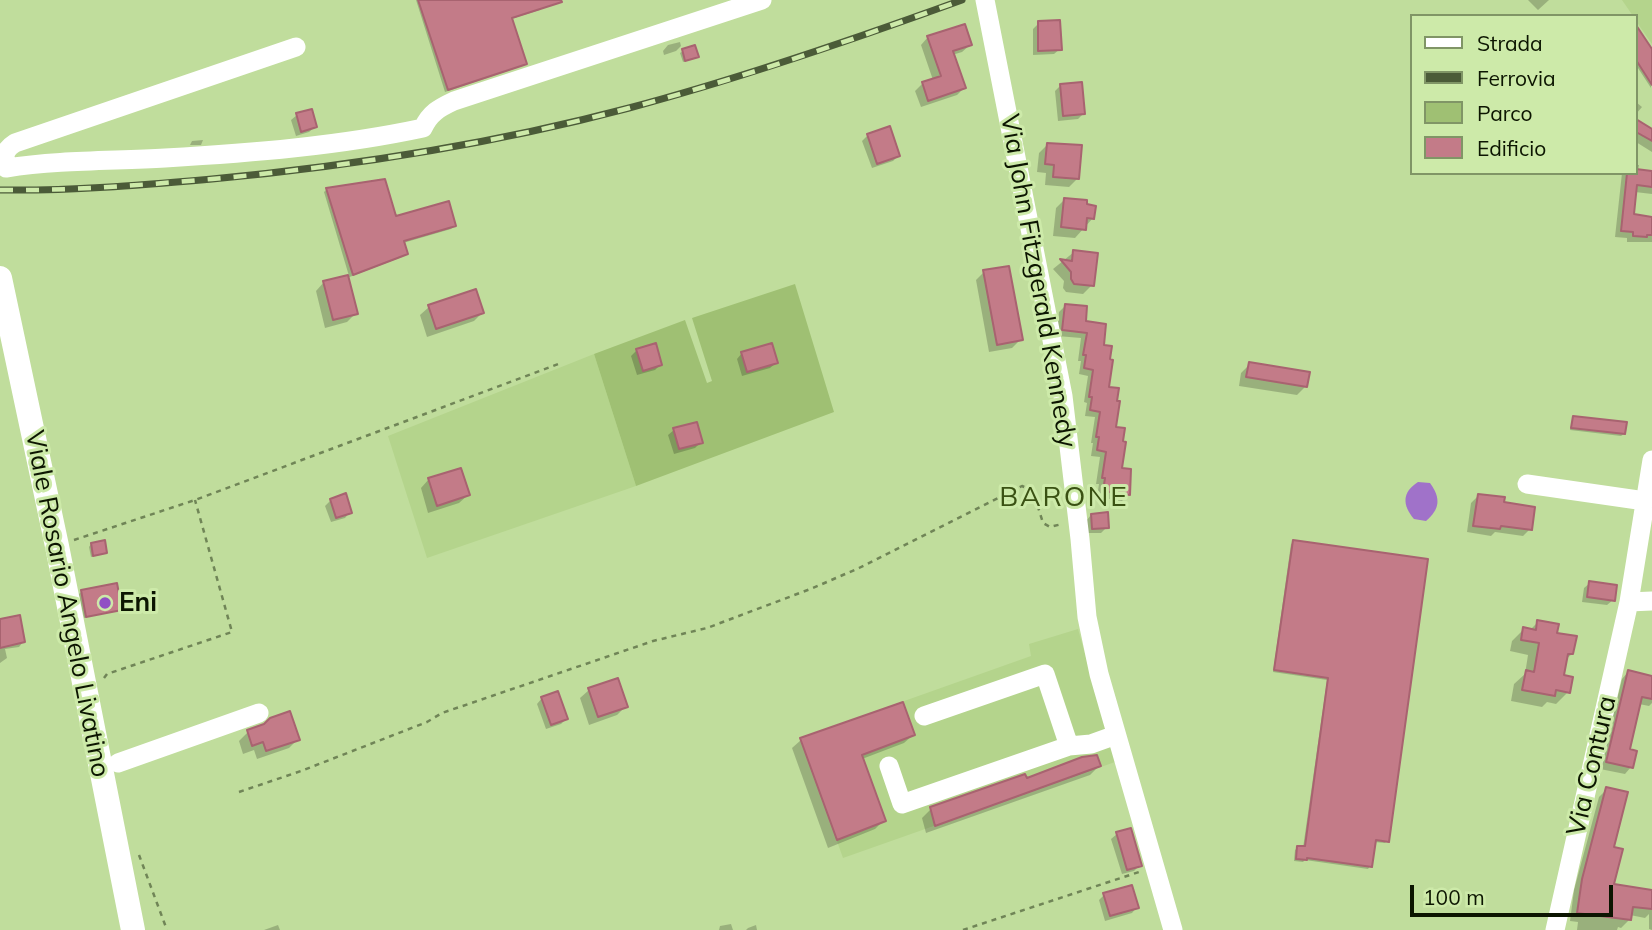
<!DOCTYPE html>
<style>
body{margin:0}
#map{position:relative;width:1652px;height:930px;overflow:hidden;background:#c0dd9c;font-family:Mulish,sans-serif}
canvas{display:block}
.legend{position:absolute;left:1410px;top:14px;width:228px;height:161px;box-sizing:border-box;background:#cdeaa9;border:2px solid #809566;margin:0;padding:9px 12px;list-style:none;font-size:21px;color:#0c1501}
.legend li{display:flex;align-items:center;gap:14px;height:35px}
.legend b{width:35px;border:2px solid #809566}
.scale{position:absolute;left:1410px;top:885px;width:203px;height:32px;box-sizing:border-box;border:4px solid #0c1501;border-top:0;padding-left:9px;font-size:21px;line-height:24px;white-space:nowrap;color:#0c1501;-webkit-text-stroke:5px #cdeaa9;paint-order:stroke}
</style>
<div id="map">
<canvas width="1652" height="930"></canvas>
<ul class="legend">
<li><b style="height:9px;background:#fff"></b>Strada</li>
<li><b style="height:9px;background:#4b5b38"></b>Ferrovia</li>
<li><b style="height:19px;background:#9fc073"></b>Parco</li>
<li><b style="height:19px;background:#c37b88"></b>Edificio</li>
</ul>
<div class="scale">100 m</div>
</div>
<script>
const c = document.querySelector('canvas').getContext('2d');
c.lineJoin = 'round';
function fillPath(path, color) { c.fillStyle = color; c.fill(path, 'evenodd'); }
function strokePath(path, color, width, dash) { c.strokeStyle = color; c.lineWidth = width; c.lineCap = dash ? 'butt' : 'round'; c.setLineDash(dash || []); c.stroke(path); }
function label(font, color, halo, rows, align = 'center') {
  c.font = font + ' Mulish,sans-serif'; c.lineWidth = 6; c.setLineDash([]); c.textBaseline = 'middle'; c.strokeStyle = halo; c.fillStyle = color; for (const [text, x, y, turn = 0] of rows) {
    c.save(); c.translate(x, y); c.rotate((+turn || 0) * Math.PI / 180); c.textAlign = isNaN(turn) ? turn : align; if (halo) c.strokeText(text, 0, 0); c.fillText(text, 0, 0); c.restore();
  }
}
const built = new Path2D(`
 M1622,0H1652V44L1636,21V16H1633Z
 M594,354L636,486L427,558L388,436Z
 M1078,629L1115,762L843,858L800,738L1031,656L1029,644Z`);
const green = new Path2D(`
 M795,284L834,412L636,486L594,354L685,320L707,383L712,381L692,318Z`);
const water = new Path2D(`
 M1418,482L1430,483C1441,498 1440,509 1426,521L1414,519C1402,505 1402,492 1418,482Z`);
const shadow = new Path2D(`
 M416,0H555L540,10L511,19L525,64L523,66L445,92Z
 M1528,0H1549L1538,10Z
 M1039,23L1060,49L1054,54L1033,55V29Z
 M1636,28L1652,53L1651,88L1636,65Z
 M928,37L970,45L962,52L952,55L964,88L957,95L921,107L915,91L922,84L933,80L921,45Z
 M680,42L681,46L676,51L664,55L663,51L668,45Z
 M683,51L697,56L683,62L680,53Z
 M1060,86L1083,114L1078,119L1058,121L1055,91Z
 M1636,102L1642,107L1636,114Z
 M297,115L315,127L309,132L296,136L291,120Z
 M1636,121L1652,131V152L1636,142Z
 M868,135L898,156L893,161L872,168L862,141Z
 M203,140L201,145H190L192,141Z
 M1048,144L1078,178L1069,187L1045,185L1046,173L1037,172L1039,153Z
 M1636,165H1639L1638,171L1652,173V194L1635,192L1632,216L1652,218V242H1627V238L1615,237L1622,173H1636Z
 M327,189L395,218L454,226L451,229L403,243L406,254L402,257L347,278L356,313L347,322L325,328L316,291L324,282L349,276L324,192Z
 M1065,199L1093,218L1075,238L1053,236L1056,208Z
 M1074,252L1092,285L1083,294L1066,292L1063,288L1064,281L1053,269Z
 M984,272L1021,339L1012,348L989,352L976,280Z
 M475,291L482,313L474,321L427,337L420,315L429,307Z
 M1065,306L1084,323L1102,347L1120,469L1128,494L1122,501L1097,497L1099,484H1096L1100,457L1091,456L1093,443H1091L1095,417L1085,416L1087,403L1084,402L1088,376L1079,374L1081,361H1078L1081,338L1057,336L1059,312Z
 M637,350L660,365L655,370L637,375L631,356Z
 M742,353L776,363L770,368L742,376L737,359Z
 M1250,364L1305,387L1297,395L1239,386L1241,373Z
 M1573,417L1624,434L1621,436L1570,430Z
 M674,430L701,442L695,448L674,454L668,435Z
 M429,479L468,495L459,503L428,513L421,488Z
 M1478,496L1502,504L1530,529L1523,536L1495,532L1491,536L1467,532L1471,503Z
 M331,500L350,512L345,518L331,522L325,506Z
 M1091,515L1107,527L1101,533H1087L1086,521Z
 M1294,542L1387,841L1385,843L1374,842L1370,866L1368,869L1305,860L1303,862L1294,861L1295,850L1298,847L1303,848L1327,680L1273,672L1291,544Z
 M91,544L105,553L91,557L89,547Z
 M1590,583L1613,600L1607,605L1582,602L1584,588Z
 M82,591L120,609L84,618L79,594Z
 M0,621L23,642L19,647L5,649L7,658L0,663Z
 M1538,622L1555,634L1572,654L1565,660L1562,677L1568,692L1556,704L1547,702L1542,707L1511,701L1514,684L1525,674L1528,655L1510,651L1512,641L1524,629L1530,630Z
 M1628,672L1652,678V703L1649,706L1639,704L1628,750L1631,767L1625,774L1600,769L1622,679Z
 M589,690L626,706L617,715L589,725L580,698Z
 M542,698L566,719L561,724L546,729L537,704Z
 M248,732L298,739L289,748L257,759L254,750L243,754L239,741Z
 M913,735L904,743L862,759L884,820L875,829L828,848L792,748L801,740Z
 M1099,766L1090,775L926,833L922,818L931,809L1026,780Z
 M1607,789L1612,886L1652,891V930L1649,929V914L1645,918L1630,915V919L1621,928L1618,927L1617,930H1577L1578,922L1570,921L1574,890L1599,797Z
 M1117,834L1140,865L1134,871L1122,874L1111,839Z
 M1104,895L1137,907L1132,913L1105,921L1099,900Z
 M731,924L733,930H719L720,926Z
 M278,925L280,930H264Z
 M756,925L757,930H746L748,928Z`);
const building = new Path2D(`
 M418,0H561L562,2L512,18L527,64L448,90Z
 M1060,20L1062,50L1038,51V21Z
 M965,24L972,45L953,51L966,88L928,101L922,82L941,76L927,36Z
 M1636,25L1652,49V85L1636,60Z
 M695,45L699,57L685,61L682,49Z
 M1082,82L1085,114L1063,116L1060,84Z
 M312,109L317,127L301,132L296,113Z
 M1636,119L1652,129V141L1636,132Z
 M890,126L900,156L877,164L867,134Z
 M1047,143L1082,145L1079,179L1053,177L1054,165L1045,164Z
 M1636,169L1652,171V187L1637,185L1634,214L1652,217V235H1647V237L1633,236V232L1621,231L1627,173H1636Z
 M385,179L396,216L449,201L456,226L404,241L408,254L353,275L326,188Z
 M1064,198L1087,200V204L1096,206L1094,219L1087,218L1086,230L1061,227Z
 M1073,250L1098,253L1094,286L1074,284L1071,279V272L1060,259L1072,261Z
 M1009,266L1023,340L997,345L983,270Z
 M348,275L358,314L333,320L323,281Z
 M476,289L484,313L436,329L428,305Z
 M1065,304L1087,306L1086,321L1106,324L1104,345L1112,346L1110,359L1113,360L1109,387L1119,388L1117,401H1120L1116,427L1125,428L1123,441L1126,442L1122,468L1131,469L1130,495L1103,491L1105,478H1102L1106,452L1097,450L1099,437H1096L1100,412L1090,410L1092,397H1089L1093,370L1084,368L1086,355H1083L1087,333L1062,330Z
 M656,343L662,365L643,371L636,349Z
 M772,343L778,363L747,372L741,352Z
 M1249,362L1310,372L1307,387L1246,377Z
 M1573,416L1627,422L1625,434L1571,428Z
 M697,422L703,443L679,449L673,428Z
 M461,468L470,495L437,506L428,478Z
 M346,493L352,513L336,518L330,499Z
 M1478,494L1505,497L1504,502L1535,507L1532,530L1501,526L1500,529L1473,526Z
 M1108,512L1109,528L1092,529L1091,514Z
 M105,540L107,553L93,556L91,543Z
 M1293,540L1428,559L1389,842L1376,840L1372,867L1307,858V860L1296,859L1297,846H1305L1328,678L1274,670Z
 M1589,581L1617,585L1615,601L1587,597Z
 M117,583L122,610L86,617L81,590Z
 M20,615L25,642L0,648V619Z
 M1537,620L1559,624L1557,633L1577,636L1573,654H1568L1564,675L1573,677L1570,693L1556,690L1555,696L1522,690L1526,670L1534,672L1539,643L1521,640L1523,627L1536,630Z
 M1628,670L1652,676V699L1642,697L1630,749L1637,751L1633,768L1606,762Z
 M618,678L628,707L598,717L588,688Z
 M558,691L568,719L551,725L541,697Z
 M903,702L915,735L862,755L886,821L837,840L800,738Z
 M290,711L300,740L266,751L263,742L252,746L247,730L264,724L270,718Z
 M1097,755L1101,766L935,826L930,807L1025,774L1027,778L1082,757Z
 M1606,787L1628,792L1614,847L1623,849L1614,884L1652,890V909L1633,907L1631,920L1577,913L1582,879Z
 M1131,828L1142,866L1127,870L1116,832Z
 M1132,885L1139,908L1110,916L1103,893Z`);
const path = new Path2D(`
 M74,540L195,500L561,363
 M104,678L107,674L232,632L195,500
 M239,792L301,771L427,722L442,713L653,641L707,628L813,588L859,568L1022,486L1033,491L1043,523L1050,527L1062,524
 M139,855L167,930
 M963,930L1139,872`);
const minor = new Path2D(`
 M985,0L1063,396L1080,539L1087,617L1099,674L1173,930
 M296,47L15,143C4,150 4,155 6,168C58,160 112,161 165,158C251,153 339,146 423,128C430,113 439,108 454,101L762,0
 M1527,484L1645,501
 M1629,602L1652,601
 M924,716L1045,674L1069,746
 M118,763L259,713
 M889,766L902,804L1069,746L1091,744L1116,735
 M1555,930L1629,602L1652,460`);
const major = new Path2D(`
 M0,278L57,546L133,930`);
const rail = new Path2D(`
 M0,190C71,191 141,185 212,179C352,166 493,144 629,108C742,78 852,40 962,0`);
const markers = [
 [105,603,7,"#914fc4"]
];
const streetNames = [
 ["Via John Fitzgerald Kennedy",1038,281,80],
 ["Viale Rosario Angelo Livatino",67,604,79],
 ["Via Contura",1592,766,-77]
];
const poiNames = [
 ["Eni",119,603]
];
const neighbourhoodNames = [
 ["BARONE",1064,498]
];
fillPath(built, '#b4d48c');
fillPath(green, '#9fc073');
fillPath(water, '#a072c9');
fillPath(shadow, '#0003');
fillPath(building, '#c37b88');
strokePath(building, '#a86370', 2);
strokePath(path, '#708557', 2.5, [5, 5]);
strokePath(minor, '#fff', 19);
strokePath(major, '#fff', 24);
strokePath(rail, '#4b5b38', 7);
strokePath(rail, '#cdeaa9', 4.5, [13]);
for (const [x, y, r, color] of markers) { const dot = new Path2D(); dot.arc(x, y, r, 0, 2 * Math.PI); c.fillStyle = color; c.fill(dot); strokePath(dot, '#cdeaa9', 2.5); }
label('26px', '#0c1501', '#cdeaa9', streetNames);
label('bold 26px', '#0c1501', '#cdeaa9', poiNames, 'left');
c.letterSpacing = '2px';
label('28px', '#3a5113', '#cdeaa9', neighbourhoodNames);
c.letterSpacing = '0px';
</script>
